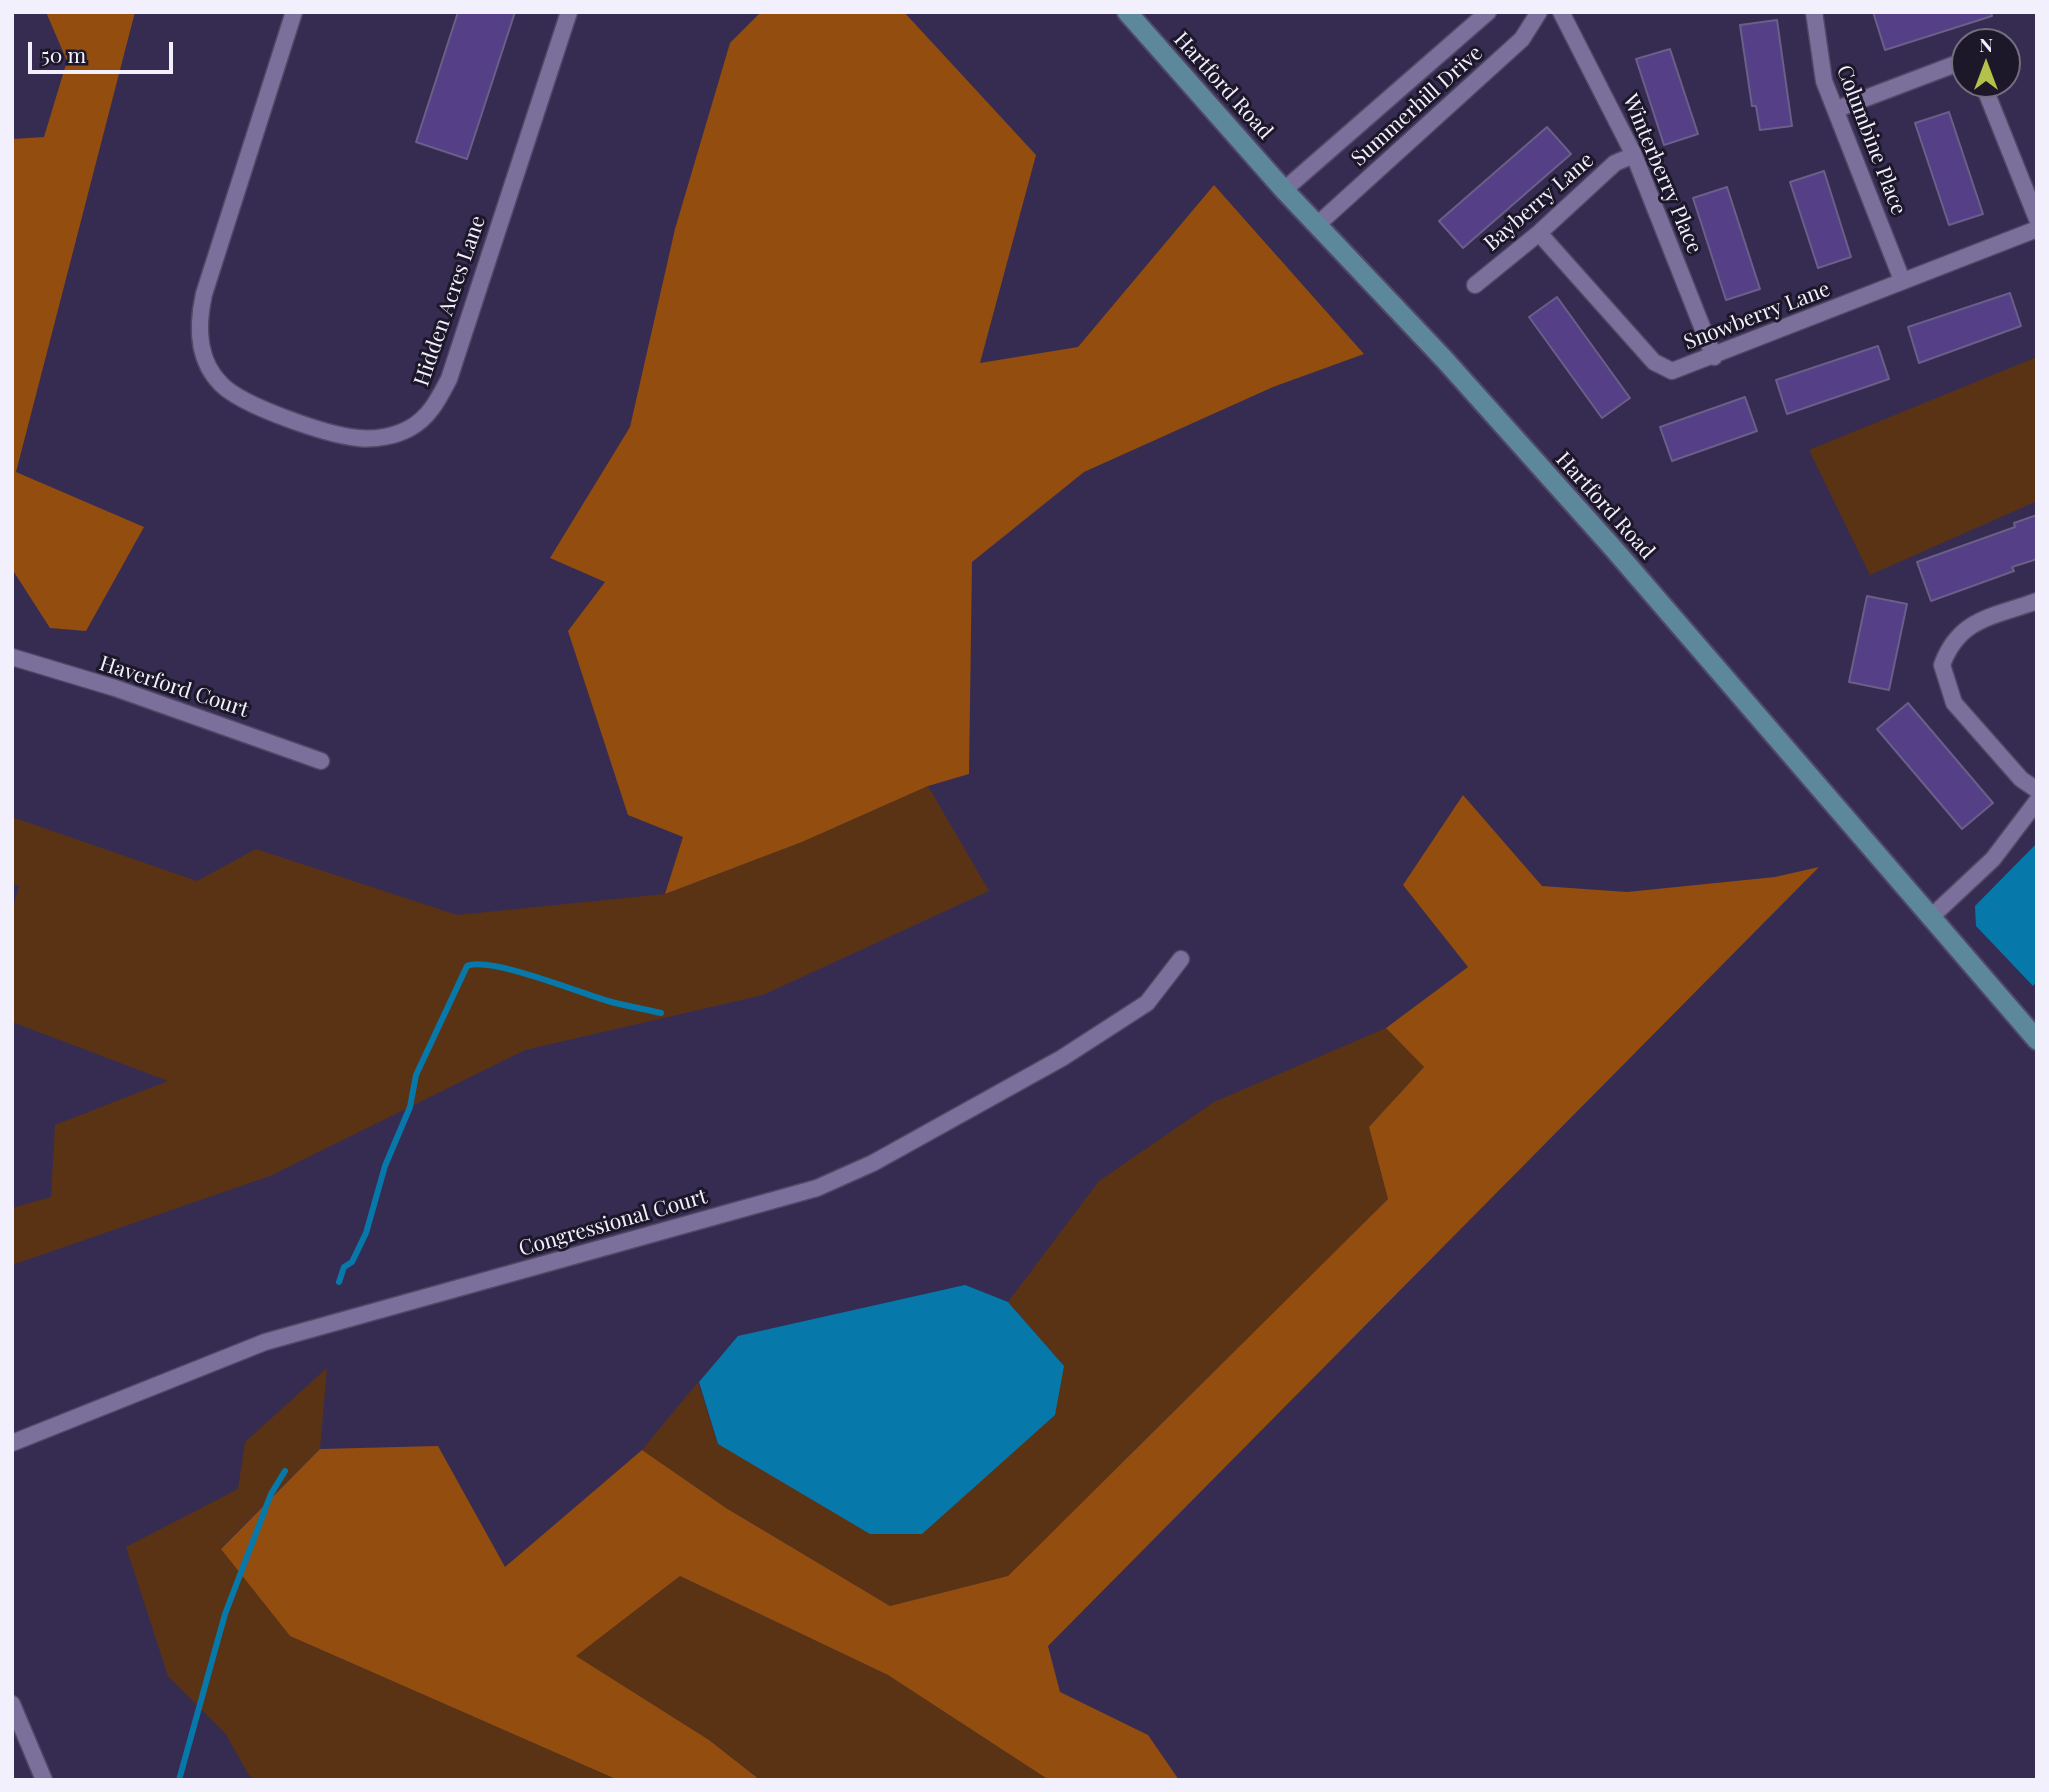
<!DOCTYPE html>
<style>
body{margin:0}
#map{position:relative;width:2049px;height:1792px;overflow:hidden;background:#362c51;font-family:"Playfair Display",serif}
canvas{display:block}
.frame{position:absolute;inset:0;border:14px solid #f3f0fe;pointer-events:none}
.north{position:absolute;left:1951px;top:28px;width:70px;height:70px;box-sizing:border-box;background:#1c1829;border:2px solid #726e7e;border-radius:50%;rotate:0deg;font-size:19px;font-weight:700;line-height:28px;text-align:center;color:#f3f0fe}
.north::after{content:'';display:block;margin:auto;width:24px;height:32px;background:#b4c24a;clip-path:polygon(50% 0,100% 100%,50% 72%,0 100%)}
.scale{position:absolute;left:28px;top:42px;width:145px;height:32px;box-sizing:border-box;border:4px solid #f3f0fe;border-top:0;padding-left:9px;font-size:21px;line-height:24px;white-space:nowrap;color:#f3f0fe;-webkit-text-stroke:5px #1c1829;paint-order:stroke}
</style>
<div id="map">
<canvas width="2049" height="1792"></canvas>
<div class="frame"></div>
<div class="north">N</div>
<div class="scale">50 m</div>
</div>
<script>
const c = document.querySelector('canvas').getContext('2d');
c.lineJoin = 'round';
function fillPath(path, color) { c.fillStyle = color; c.fill(path, 'evenodd'); }
function strokePath(path, color, width, dash) { c.strokeStyle = color; c.lineWidth = width; c.lineCap = dash ? 'butt' : 'round'; c.setLineDash(dash || []); c.stroke(path); }
function label(font, color, halo, rows, align = 'center') {
  c.font = font + ' "Playfair Display",serif'; c.lineWidth = 6; c.setLineDash([]); c.textBaseline = 'middle'; c.strokeStyle = halo; c.fillStyle = color; for (const [text, x, y, turn = 0] of rows) {
    c.save(); c.translate(x, y); c.rotate((+turn || 0) * Math.PI / 180); c.textAlign = isNaN(turn) ? turn : align; if (halo) c.strokeText(text, 0, 0); c.fillText(text, 0, 0); c.restore();
  }
}
const green = new Path2D(`
 M2037,357V501L1870,575L1809,450Z
 M928,786L989,891L763,995L525,1050L270,1176L12,1265V1208L51,1197L55,1125L168,1081L12,1022V911L19,886L12,883V817L197,881L256,849L457,915L665,894L802,842Z
 M1386,1028L1424,1067L1369,1127L1388,1199L1008,1576L890,1606L726,1508L642,1450L698,1382L718,1445L1064,1366L1008,1302L1099,1181L1214,1102Z
 M327,1368L320,1449L221,1548L290,1636L618,1780H255L249,1775L225,1733L168,1676L126,1547L238,1489L245,1442Z
 M680,1576L888,1675L1049,1780H760L709,1740L575,1656Z`);
const forest = new Path2D(`
 M46,12H135L16,472L144,527L86,631L50,628L12,569V139L44,137L67,61Z
 M761,12H904L1036,155L980,363L1078,347L1214,185L1364,354L1273,387L1084,472L972,562L969,774L928,786L802,842L665,894L683,837L628,815L568,631L605,582L550,558L630,427L675,229L730,43Z
 M1463,795L1542,886L1627,892L1775,877L1819,867L1048,1646L1060,1692L1148,1735L1179,1780H1049L888,1675L680,1576L576,1656L709,1740L760,1780H618L290,1636L221,1549L320,1449L438,1446L505,1567L642,1450L726,1508L890,1606L1008,1576L1388,1199L1369,1127L1424,1067L1386,1028L1468,967L1403,885Z`);
const water = new Path2D(`
 M2037,843V981L2033,986L1976,926L1975,906Z
 M965,1285L1008,1302L1064,1366L1055,1415L922,1534H870L718,1444L699,1382L738,1336Z`);
const stream = new Path2D(`
 M339,1282L344,1267L352,1262L366,1233L385,1166L410,1107L416,1075L467,966C490,956 580,993 608,1001C626,1006 644,1009 661,1013
 M179,1780L225,1614L271,1494L285,1471`);
const building = new Path2D(`
 M458,12H515L467,159L416,142Z
 M1873,12H1991L1992,16L1885,50Z
 M1777,20L1792,126L1760,130L1756,106H1752L1740,25Z
 M1670,49L1698,134L1664,145L1636,59Z
 M1949,112L1983,214L1949,225L1915,123Z
 M1547,127L1571,154L1463,248L1439,221Z
 M1824,171L1851,257L1818,268L1790,182Z
 M1727,187L1760,289L1726,300L1693,198Z
 M2010,293L2021,326L1919,363L1908,327Z
 M1557,297L1630,398L1602,418L1529,317Z
 M1878,346L1889,379L1787,414L1776,380Z
 M1745,397L1757,431L1672,461L1660,427Z
 M2037,515V559L2012,567L2014,571L1931,601L1917,562L2015,527L2014,523Z
 M1867,596L1907,604L1889,690L1849,682Z
 M1908,703L1993,803L1962,829L1877,729Z`);
const minor = new Path2D(`
 M294,12L204,294C197,325 197,360 221,384C242,406 327,435 358,438C375,440 396,436 410,428C430,417 439,398 449,379L569,12
 M1561,12L1634,155L1714,357
 M1814,12L1824,81L1902,280
 M1983,84L2037,219
 M1837,109L1953,65L1965,66
 M1284,190L1488,12
 M1317,225L1522,39L1539,12
 M1539,233L1654,362L1672,371L2037,229
 M1475,285L1539,233L1615,163L1634,155
 M2037,601C1993,617 1959,618 1942,665L1954,703L2021,779L2037,790
 M12,657L115,688L321,761
 M1930,918L1993,859L2037,801
 M12,1443L265,1342L817,1188L873,1163L1062,1058L1147,1003L1181,959
 M12,1704L44,1780`);
const secondary = new Path2D(`
 M1127,12L1284,190L1444,359L1613,548L2037,1040`);
const streetNames = [
 ["Hartford Road",1223,86,48],
 ["Summerhill Drive",1417,106,-42],
 ["Columbine Place",1871,140,69],
 ["Winterberry Place",1662,174,67],
 ["Bayberry Lane",1539,202,-41],
 ["Hidden Acres Lane",450,301,-71],
 ["Snowberry Lane",1757,316,-21],
 ["Hartford Road",1605,506,48],
 ["Haverford Court",174,687,18],
 ["Congressional Court",613,1223,-16]
];
fillPath(green, '#5a3315');
fillPath(forest, '#924d0f');
fillPath(water, '#0679aa');
strokePath(stream, '#0679aa', 6);
fillPath(building, '#553f86');
strokePath(building, '#695f88', 2);
strokePath(minor, '#514866', 19);
strokePath(secondary, '#514866', 23);
strokePath(minor, '#7b709b', 16);
strokePath(secondary, '#5d889c', 19);
label('21px', '#f3f0fe', '#1c1829', streetNames);
</script>
